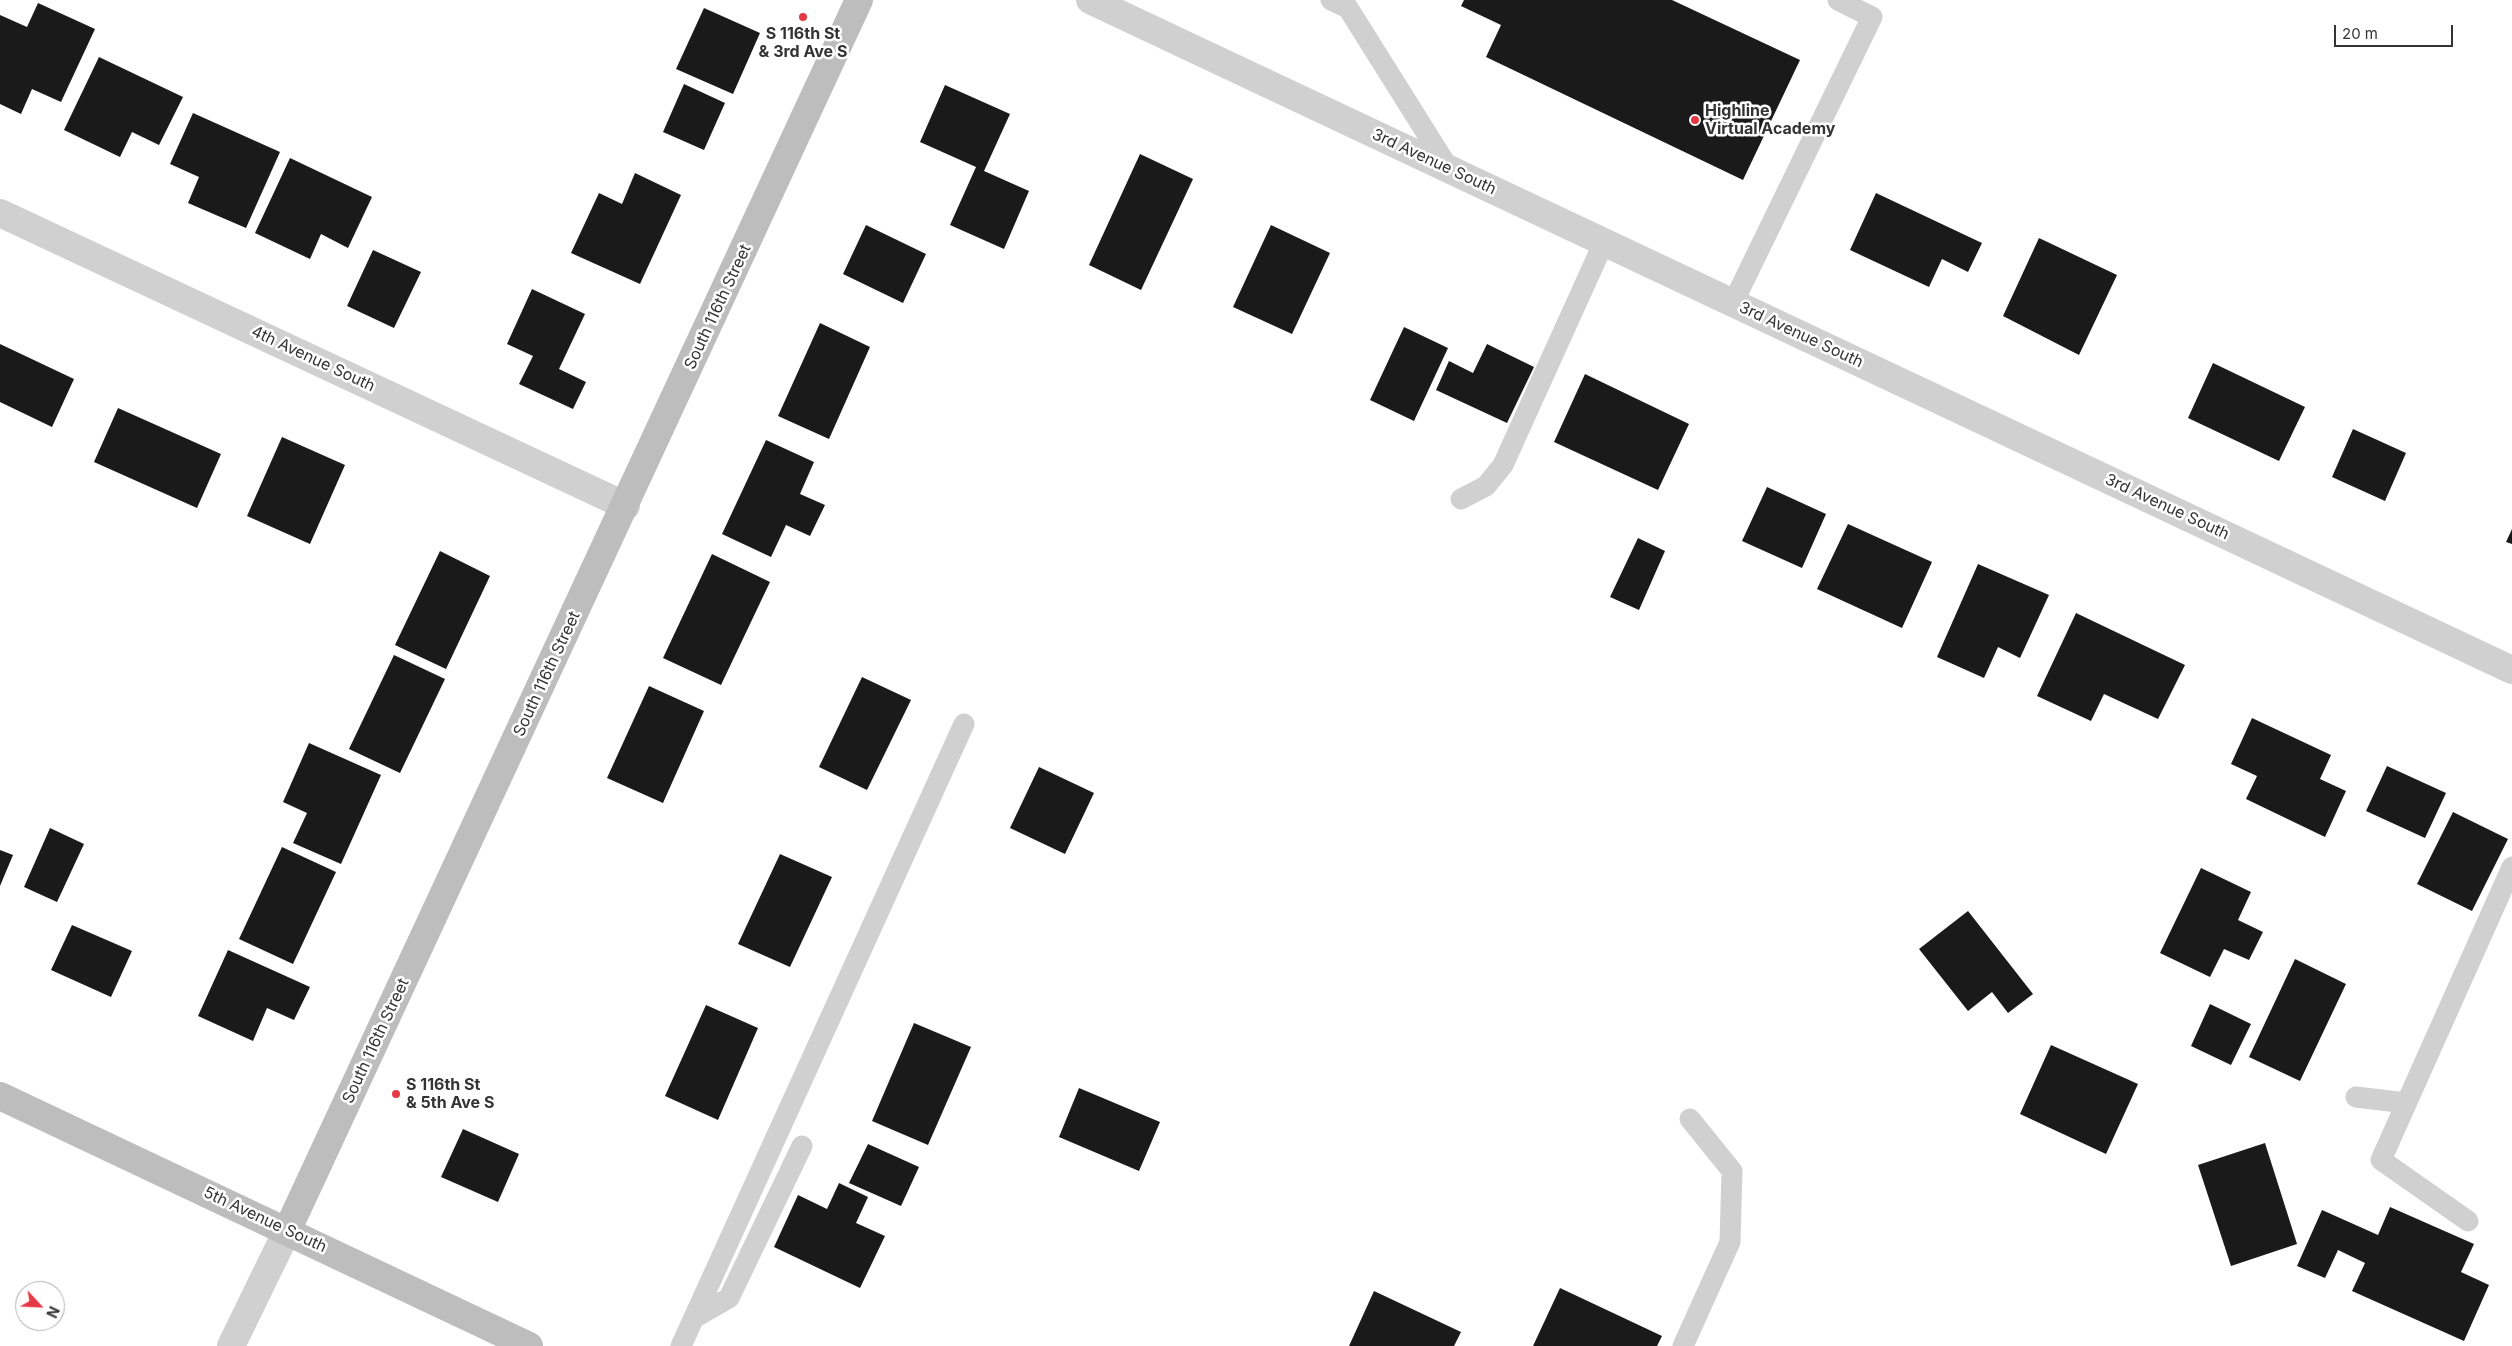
<!DOCTYPE html>
<style>
body{margin:0}
#map{position:relative;width:2512px;height:1346px;overflow:hidden;background:#fff;font-family:Inter,sans-serif}
canvas{display:block}
.north{position:absolute;left:15px;top:1281px;width:50px;height:50px;box-sizing:border-box;background:#fff;border:1px solid #adadad;border-radius:50%;rotate:115deg;font-size:14px;font-weight:700;line-height:20px;text-align:center;color:#333}
.north::after{content:'';display:block;margin:auto;width:18px;height:22px;background:#e63946;clip-path:polygon(50% 0,100% 100%,50% 72%,0 100%)}
.scale{position:absolute;left:2334px;top:25px;width:119px;height:22px;box-sizing:border-box;border:2px solid #333;border-top:0;padding-left:6px;font-size:15px;line-height:18px;white-space:nowrap;color:#333;-webkit-text-stroke:4px #fff;paint-order:stroke}
</style>
<div id="map">
<canvas width="2512" height="1346"></canvas>
<div class="north">N</div>
<div class="scale">20 m</div>
</div>
<script>
const c = document.querySelector('canvas').getContext('2d');
c.lineJoin = 'round';
function fillPath(path, color) { c.fillStyle = color; c.fill(path, 'evenodd'); }
function strokePath(path, color, width, dash) { c.strokeStyle = color; c.lineWidth = width; c.lineCap = dash ? 'butt' : 'round'; c.setLineDash(dash || []); c.stroke(path); }
function label(font, color, halo, rows, align = 'center') {
  c.font = font + ' Inter,sans-serif'; c.lineWidth = 5; c.setLineDash([]); c.textBaseline = 'middle'; c.strokeStyle = halo; c.fillStyle = color; for (const [text, x, y, turn = 0] of rows) {
    c.save(); c.translate(x, y); c.rotate((+turn || 0) * Math.PI / 180); c.textAlign = isNaN(turn) ? turn : align; if (halo) c.strokeText(text, 0, 0); c.fillText(text, 0, 0); c.restore();
  }
}
const building = new Path2D(`
 M1464,0H1672L1800,60L1743,180L1486,57L1501,25L1461,6Z
 M38,3L95,29L61,102L32,89L21,114L0,104V15L27,27Z
 M704,8L760,33L733,94L676,69Z
 M99,57L183,97L159,145L132,132L120,157L64,130Z
 M684,84L725,103L704,150L663,132Z
 M945,85L1010,114L984,171L1029,191L1004,249L950,225L976,167L920,142Z
 M193,113L280,152L246,228L188,203L199,177L170,164Z
 M1140,154L1193,179L1141,290L1089,265Z
 M290,158L372,197L348,248L321,234L310,259L255,233Z
 M635,173L681,195L640,284L571,253L599,193L622,204Z
 M1876,193L1982,243L1968,272L1942,259L1929,287L1850,250Z
 M866,225L926,254L903,303L843,274Z
 M1271,225L1330,253L1292,334L1233,307Z
 M2039,238L2117,275L2079,355L2003,316Z
 M373,250L421,272L394,328L347,306Z
 M532,289L585,314L559,369L586,382L573,409L519,384L533,356L507,344Z
 M820,323L870,347L829,439L778,416Z
 M1404,327L1448,348L1414,421L1370,400Z
 M0,344L74,379L52,427L0,402Z
 M1487,344L1534,367L1507,423L1436,390L1449,361L1473,373Z
 M2213,363L2305,407L2279,461L2188,418Z
 M1585,374L1689,424L1658,490L1554,442Z
 M118,408L221,454L197,508L94,462Z
 M2353,429L2406,453L2385,501L2332,477Z
 M282,437L345,465L310,544L247,516Z
 M766,440L814,462L800,494L825,505L810,536L786,525L771,557L722,534Z
 M1767,487L1826,514L1802,568L1742,541Z
 M1848,524L1932,562L1902,628L1817,589Z
 M2512,529V544L2506,542Z
 M1638,538L1665,551L1639,610L1610,597Z
 M440,551L490,576L446,669L395,645Z
 M712,554L770,582L721,685L663,658Z
 M1978,564L2049,595L2020,658L1998,647L1984,678L1937,657Z
 M2076,613L2185,665L2158,719L2104,694L2091,721L2037,696Z
 M394,655L445,679L400,773L349,749Z
 M862,677L911,700L867,790L819,767Z
 M649,686L704,711L663,803L607,778Z
 M2252,718L2331,755L2320,779L2346,791L2325,837L2246,799L2257,776L2231,764Z
 M309,743L381,775L341,864L293,843L307,813L283,802Z
 M2387,766L2446,793L2425,838L2366,811Z
 M1039,767L1094,793L1065,854L1010,828Z
 M2453,812L2508,839L2472,911L2417,884Z
 M50,828L84,844L57,902L24,887Z
 M282,847L336,872L293,964L239,939Z
 M0,850L13,855L0,886Z
 M780,854L832,877L790,967L738,944Z
 M2201,868L2251,892L2238,920L2263,932L2249,960L2224,949L2210,977L2160,953Z
 M1968,911L2033,994L2008,1013L1992,992L1968,1011L1919,949Z
 M72,925L132,951L111,997L51,970Z
 M228,950L310,987L294,1020L267,1008L253,1041L198,1016Z
 M2295,959L2346,984L2300,1081L2249,1057Z
 M2210,1004L2251,1024L2231,1065L2191,1046Z
 M706,1005L758,1028L718,1120L665,1096Z
 M914,1023L971,1047L928,1145L872,1121Z
 M2051,1045L2138,1084L2106,1154L2020,1114Z
 M1079,1088L1160,1122L1139,1171L1059,1137Z
 M463,1129L519,1154L498,1202L441,1177Z
 M2265,1143L2297,1244L2231,1266L2198,1165Z
 M868,1144L919,1167L901,1206L849,1183Z
 M839,1183L868,1197L856,1223L885,1236L860,1288L774,1247L798,1195L827,1209Z
 M2390,1207L2474,1244L2461,1272L2489,1285L2464,1341L2352,1291L2365,1263L2338,1250L2325,1278L2297,1266L2322,1210L2378,1235Z
 M1560,1288L1662,1336L1657,1346H1533Z
 M1374,1291L1461,1332L1454,1346H1349Z`);
const lane = new Path2D(`
 M1331,0L1348,8L1449,169
 M1733,303L1872,17L1838,0
 M1461,499L1486,486L1503,465L1604,242
 M2356,1097L2406,1103
 M2468,1221L2381,1160L2512,867
 M694,1318L729,1298L802,1146
 M681,1346L964,724
 M1683,1346L1730,1242L1732,1171L1690,1119`);
const street = new Path2D(`
 M1090,0L2512,670
 M0,213L626,506
 M231,1346L287,1231`);
const secondary = new Path2D(`
 M0,1096L529,1346
 M287,1231L859,0`);
const markers = [
 [803,17,5,"#e63946"],
 [1695,120,5,"#e63946"],
 [396,1094,5,"#e63946"]
];
const poiNames = [
 ["S 116th St",803,34,"center"],
 ["& 3rd Ave S",803,52,"center"],
 ["Highline",1705,111],
 ["Virtual Academy",1705,129],
 ["S 116th St",406,1085],
 ["& 5th Ave S",406,1103]
];
const streetNames = [
 ["3rd Avenue South",1434,162,25],
 ["South 116th Street",718,307,-65],
 ["3rd Avenue South",1801,335,25],
 ["4th Avenue South",313,359,25],
 ["3rd Avenue South",2167,507,25],
 ["South 116th Street",547,674,-65],
 ["South 116th Street",376,1041,-65],
 ["5th Avenue South",265,1220,25]
];
fillPath(building, '#1a1a1a');
strokePath(lane, '#d0d0d0', 21);
strokePath(street, '#d0d0d0', 28);
strokePath(secondary, '#bdbdbd', 28);
for (const [x, y, r, color] of markers) { const dot = new Path2D(); dot.arc(x, y, r, 0, 2 * Math.PI); c.fillStyle = color; c.fill(dot); strokePath(dot, '#fff', 2); }
label('bold 16px', '#333', '#fff', poiNames, 'left');
label('16px', '#333', '#fff', streetNames);
</script>
